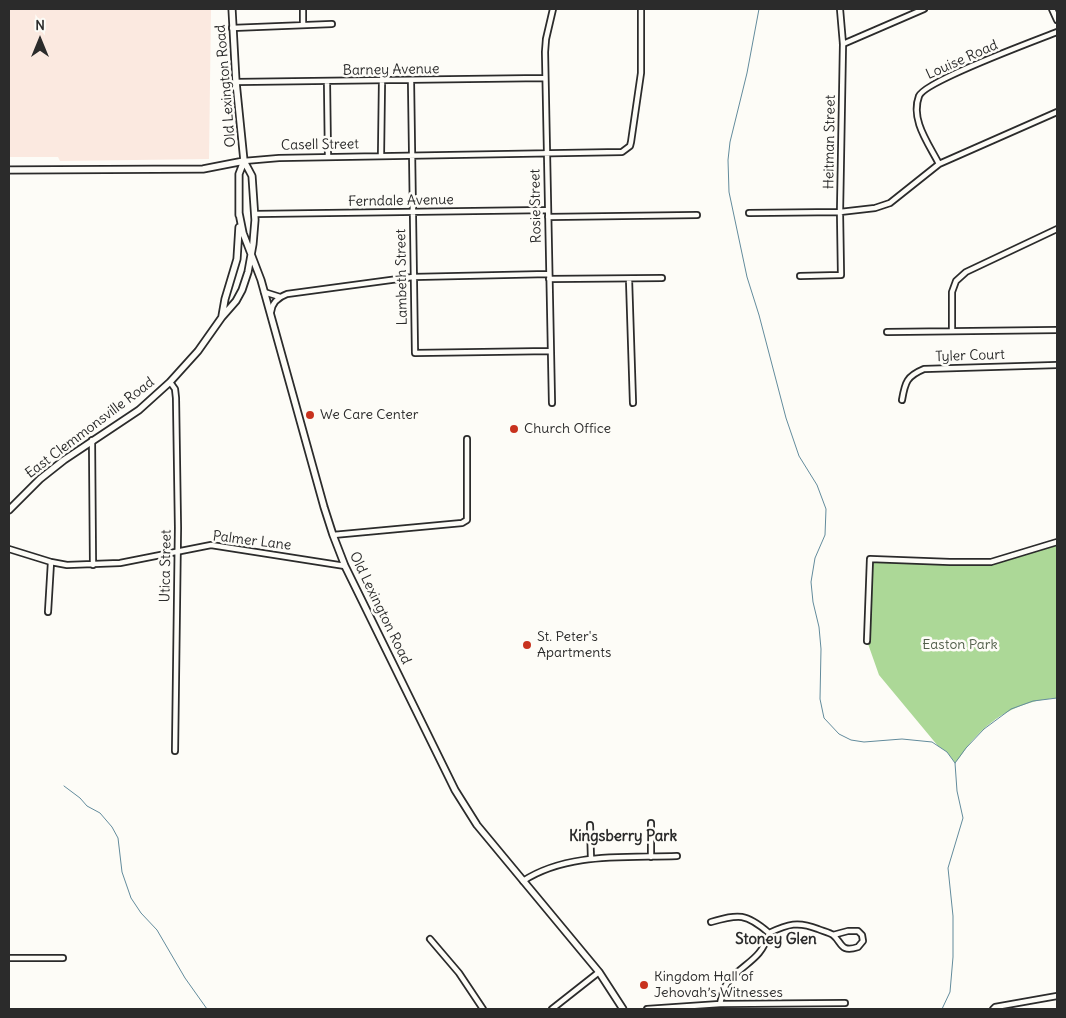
<!DOCTYPE html>
<meta charset="utf-8">
<style>
body{margin:0}
#map{position:relative;width:1066px;height:1018px;overflow:hidden;background:#fdfcf7;font-family:Delius,sans-serif}
canvas{display:block}
.frame{position:absolute;inset:0;border:10px solid #2b2b2b;pointer-events:none}
.north{position:absolute;left:15px;top:15px;width:50px;height:50px;-webkit-text-stroke:4px #fdfcf7;paint-order:stroke;rotate:0deg;font-size:14px;font-weight:700;line-height:20px;text-align:center;color:#2b2b2b}
.north::after{content:'';display:block;margin:auto;width:18px;height:22px;background:#2b2b2b;clip-path:polygon(50% 0,100% 100%,50% 72%,0 100%)}
</style>
<div id="map">
<canvas width="1066" height="1018"></canvas>
<div class="frame"></div>
<div class="north">N</div>
</div>
<script>
const c = document.querySelector('canvas').getContext('2d');
c.lineJoin = 'round';
function fillPath(path, color) { c.fillStyle = color; c.fill(path, 'evenodd'); }
function strokePath(path, color, width, dash) { c.strokeStyle = color; c.lineWidth = width; c.lineCap = dash ? 'butt' : 'round'; c.setLineDash(dash || []); c.stroke(path); }
function label(font, color, halo, rows, align = 'center') {
  c.font = font + ' Delius,sans-serif'; c.lineWidth = 5; c.setLineDash([]); c.textBaseline = 'middle'; c.strokeStyle = halo; c.fillStyle = color; for (const [text, x, y, turn = 0] of rows) {
    c.save(); c.translate(x, y); c.rotate((+turn || 0) * Math.PI / 180); c.textAlign = isNaN(turn) ? turn : align; if (halo) c.strokeText(text, 0, 0); c.fillText(text, 0, 0); c.restore();
  }
}
const built = new Path2D(`
 M9,9H211L209,159L60,161L58,157H9Z`);
const green = new Path2D(`
 M1057,542V698C1019,701 991,717 967,747C963,752 960,758 955,763L947,752L938,746L879,675L867,641L870,559L991,562Z`);
const stream = new Path2D(`
 M759,9L747,73L730,142L728,160L729,192L747,277L759,315L786,418L799,456L817,485L826,509L825,535L815,558L811,582L813,602L819,627L821,649L820,699L824,718L839,734L851,740L864,742L902,739L932,742L947,752L955,763
 M64,786L80,798L87,806L100,813L112,827L118,838L122,872L131,898L141,913L157,930L185,978L207,1009
 M942,1009L950,992L953,957V916L948,868L963,818L957,791L955,763L966,748L984,729L1011,709L1033,701L1057,698`);
const street = new Path2D(`
 M1052,9L1057,20
 M303,24V9
 M232,28L332,24
 M843,44L924,9
 M411,81L415,353L551,351
 M236,82L545,78
 M327,82L328,157
 M381,155L382,81
 M244,161L279,158L622,152L630,146L631,142L641,73V9
 M939,164C929,144 910,120 919,96C925,81 1037,40 1057,32
 M749,213L840,212L875,208L890,203L939,164L1057,112
 M255,214L547,210
 M548,217L697,215
 M800,276L841,275L840,212L843,44L840,9
 M549,279L662,278
 M629,279L633,403
 M264,292L280,297
 M271,312C272,302 279,297 287,294L413,277L549,274
 M952,331V292L956,281L966,272L1057,229
 M887,332L1057,330
 M170,382L175,389L176,398L178,528L175,751
 M902,400C905,382 907,376 924,369L1057,365
 M552,403L545,52L546,39L553,9
 M92,440L93,565
 M333,535L462,523L467,520V439
 M9,549L51,562L67,565L120,563L211,545L345,566
 M48,612L51,562
 M867,641L870,559L950,562H991L1057,542
 M590,825L591,859
 M651,857V823
 M523,881C568,852 625,858 677,856
 M711,922C739,914 746,913 769,933C761,961 744,962 728,982C723,988 722,996 720,1004
 M769,933C788,924 798,921 818,929C822,931 829,932 833,935C842,942 840,953 858,947L863,941L862,935L858,931H848L833,935
 M430,939L459,973L483,1009
 M9,958H63
 M552,1009L599,972
 M647,1009L720,1004L845,1003
 M993,1009L995,1007L1057,996`);
const secondary = new Path2D(`
 M9,170L203,169L244,161
 M239,213L243,233L261,280L324,507L333,535L345,566L455,790L477,825L599,972L623,1009
 M239,215V174L244,161
 M222,316L225,299L237,259L239,227
 M9,510L40,479L64,460L139,410L170,382L198,351L222,317L236,301L242,290L248,272L253,244L255,220L252,176L244,161L236,82L232,9`);
const markers = [
 [310,415,5,"#c8321e"],
 [514,429,5,"#c8321e"],
 [527,645,5,"#c8321e"],
 [644,985,5,"#c8321e"]
];
const streetNames = [
 ["Louise Road",962,60,-24],
 ["Barney Avenue",391,70,-1],
 ["Old Lexington Road",226,86,-95],
 ["Heitman Street",830,142,-89],
 ["Casell Street",320,145,-1],
 ["Ferndale Avenue",401,201,-1],
 ["Rosie Street",536,206,-91],
 ["Lambeth Street",402,277,-91],
 ["Tyler Court",970,356,-2],
 ["East Clemmonsville Road",90,428,-37],
 ["Palmer Lane",252,541,7],
 ["Utica Street",166,566,-89],
 ["Old Lexington Road",380,608,64]
];
const poiNames = [
 ["We Care Center",320,415],
 ["Church Office",524,429],
 ["St. Peter's",537,637],
 ["Apartments",537,653],
 ["Kingdom Hall of",654,977],
 ["Jehovah’s Witnesses",654,993]
];
const parkNames = [
 ["Easton Park",960,645]
];
const neighbourhoodNames = [
 ["Kingsberry Park",623,837],
 ["Stoney Glen",776,940]
];
fillPath(built, '#fbe9e0');
fillPath(green, '#acd897');
strokePath(stream, '#628b9c', 1);
strokePath(street, '#2b2b2b', 8);
strokePath(secondary, '#2b2b2b', 9);
strokePath(street, '#fdfcf7', 4.5);
strokePath(secondary, '#fdfcf7', 5.5);
for (const [x, y, r, color] of markers) { const dot = new Path2D(); dot.arc(x, y, r, 0, 2 * Math.PI); c.fillStyle = color; c.fill(dot); strokePath(dot, '#fdfcf7', 2); }
label('14px', '#2b2b2b', '#fdfcf7', streetNames);
label('14px', '#2b2b2b', '#fdfcf7', poiNames, 'left');
label('14px', '#525f4b', '#fdfcf7', parkNames);
label('bold 15px', '#2b2b2b', '#fdfcf7', neighbourhoodNames);
</script>
